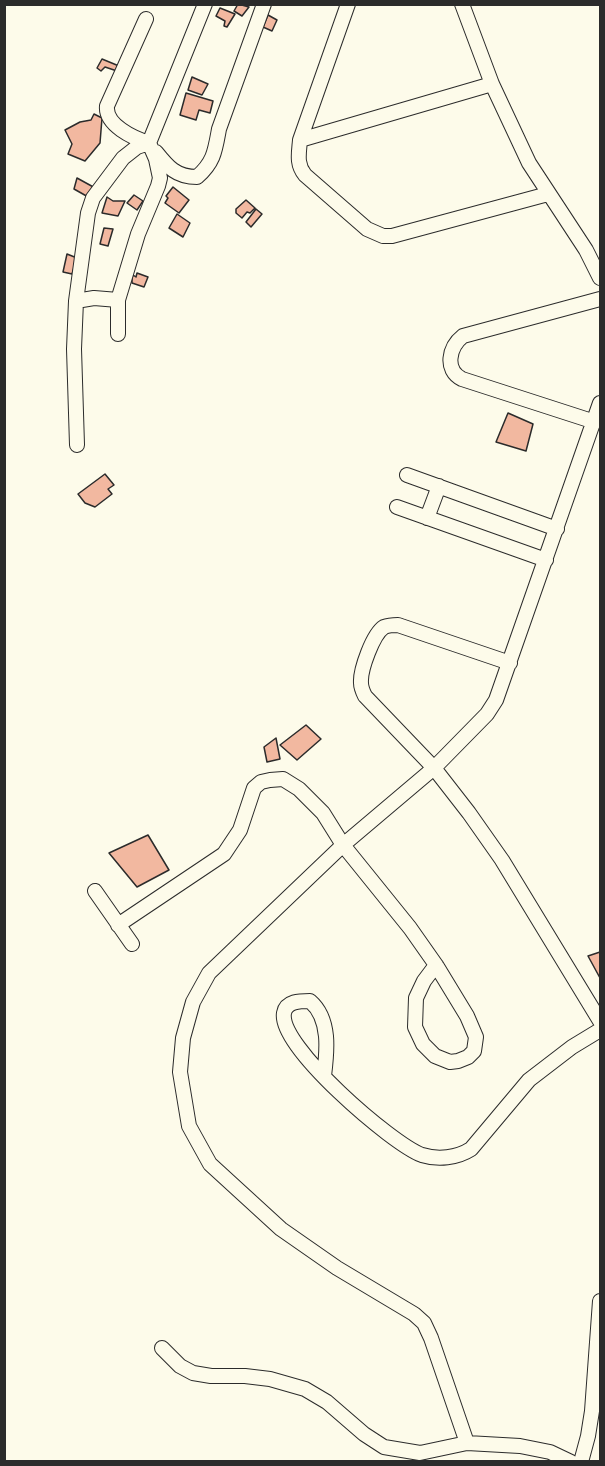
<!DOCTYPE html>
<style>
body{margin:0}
#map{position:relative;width:605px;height:1466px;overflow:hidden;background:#fdfbea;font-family:Manrope,sans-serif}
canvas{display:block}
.frame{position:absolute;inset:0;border:6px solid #2b2b2b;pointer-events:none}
</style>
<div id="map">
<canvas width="605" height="1466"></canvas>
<div class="frame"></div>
</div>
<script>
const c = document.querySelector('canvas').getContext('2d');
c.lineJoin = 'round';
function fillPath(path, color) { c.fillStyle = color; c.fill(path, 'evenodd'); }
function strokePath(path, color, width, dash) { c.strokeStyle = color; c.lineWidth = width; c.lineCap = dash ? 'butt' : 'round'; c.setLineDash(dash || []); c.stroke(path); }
const building = new Path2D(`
 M238,4L249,7L242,16L234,11Z
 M220,8L235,14L227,27L224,26L225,21L216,16Z
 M268,15L277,20L272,31L263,27Z
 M102,59L119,66L117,71L105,67L101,71L97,68Z
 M192,77L208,84L202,95L188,90Z
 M186,93L213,101L210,113L199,110L196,120L180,115Z
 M94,114L102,118L100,143L85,161L68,154L72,144L65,130L80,122L91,120Z
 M77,178L97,189L90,198L74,189Z
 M173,187L189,200L179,213L165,203L168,198L166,196Z
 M134,195L143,201L137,210L127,203Z
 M107,197L113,201H125L118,216L102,213Z
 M246,200L255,208L250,213L247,212L242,218L236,213V209Z
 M256,209L262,214L251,227L246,222Z
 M177,214L190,223L183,237L169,228Z
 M104,228L113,229L108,246L100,244Z
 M67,254L77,258L72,274L63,272Z
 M137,273L148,277L144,287L132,283V278L133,275L136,277Z
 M508,413L533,424L526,451L496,442Z
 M105,474L114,485L108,489L112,494L95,507L85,503L78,494Z
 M306,725L321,739L297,760L280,745Z
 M276,738L280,759L267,762L264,747Z
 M148,835L169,870L137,887L109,853Z
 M600,952V978L588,956Z`);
const minor = new Path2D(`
 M348,4L300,140C299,153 296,164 305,175L367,229L383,236H392L548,194
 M462,4L492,84L529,163L586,250L600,278
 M300,140L492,84
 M156,152C168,167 176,177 197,177C214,162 215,151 219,129L264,4
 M76,301L94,298L118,300
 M118,334V300L138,234L158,186L160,178L156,159L149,143C133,138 105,125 107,106L146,19
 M595,422L462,379C444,370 449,347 463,336L600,299
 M77,445L74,349L76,301L88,213L93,198L123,158L137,147L149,143L205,4
 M407,475L557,529
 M397,507L546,560
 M427,518L439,486
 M510,663L398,625C393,625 389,625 384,627C373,634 360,670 361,683C361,688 363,692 365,696L434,768L469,813L502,860L600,1021
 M95,891L132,944
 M118,925L224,854L240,830L254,788L261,782L270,780L283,779L299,789L323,813L343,845L410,928L436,965L467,1016L476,1037L474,1051L468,1057L458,1061L450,1062L435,1056L423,1044L415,1027L416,998L424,981L436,965
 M324,1076C327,1052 331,1019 310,1001C300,1001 286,1001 284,1013C278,1046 392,1144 422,1155C438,1160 457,1158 471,1149L529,1080L572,1047L600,1030
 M162,1348L180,1366L193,1373L211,1376H245L270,1379L305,1389L327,1402L364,1434L384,1447L420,1453L467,1443L520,1446L550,1452L571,1462
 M467,1443L431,1338L424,1323L414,1314L337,1268L281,1229L210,1164L189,1126L180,1072L183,1038L193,1002L209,973L343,845L434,768L487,714L496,700L600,403
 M581,1462L588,1436L592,1411L600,1301`);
fillPath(building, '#f2b8a0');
strokePath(building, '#2b2b2b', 1.5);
strokePath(minor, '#2b2b2b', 16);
strokePath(minor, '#fdfbea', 14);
</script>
